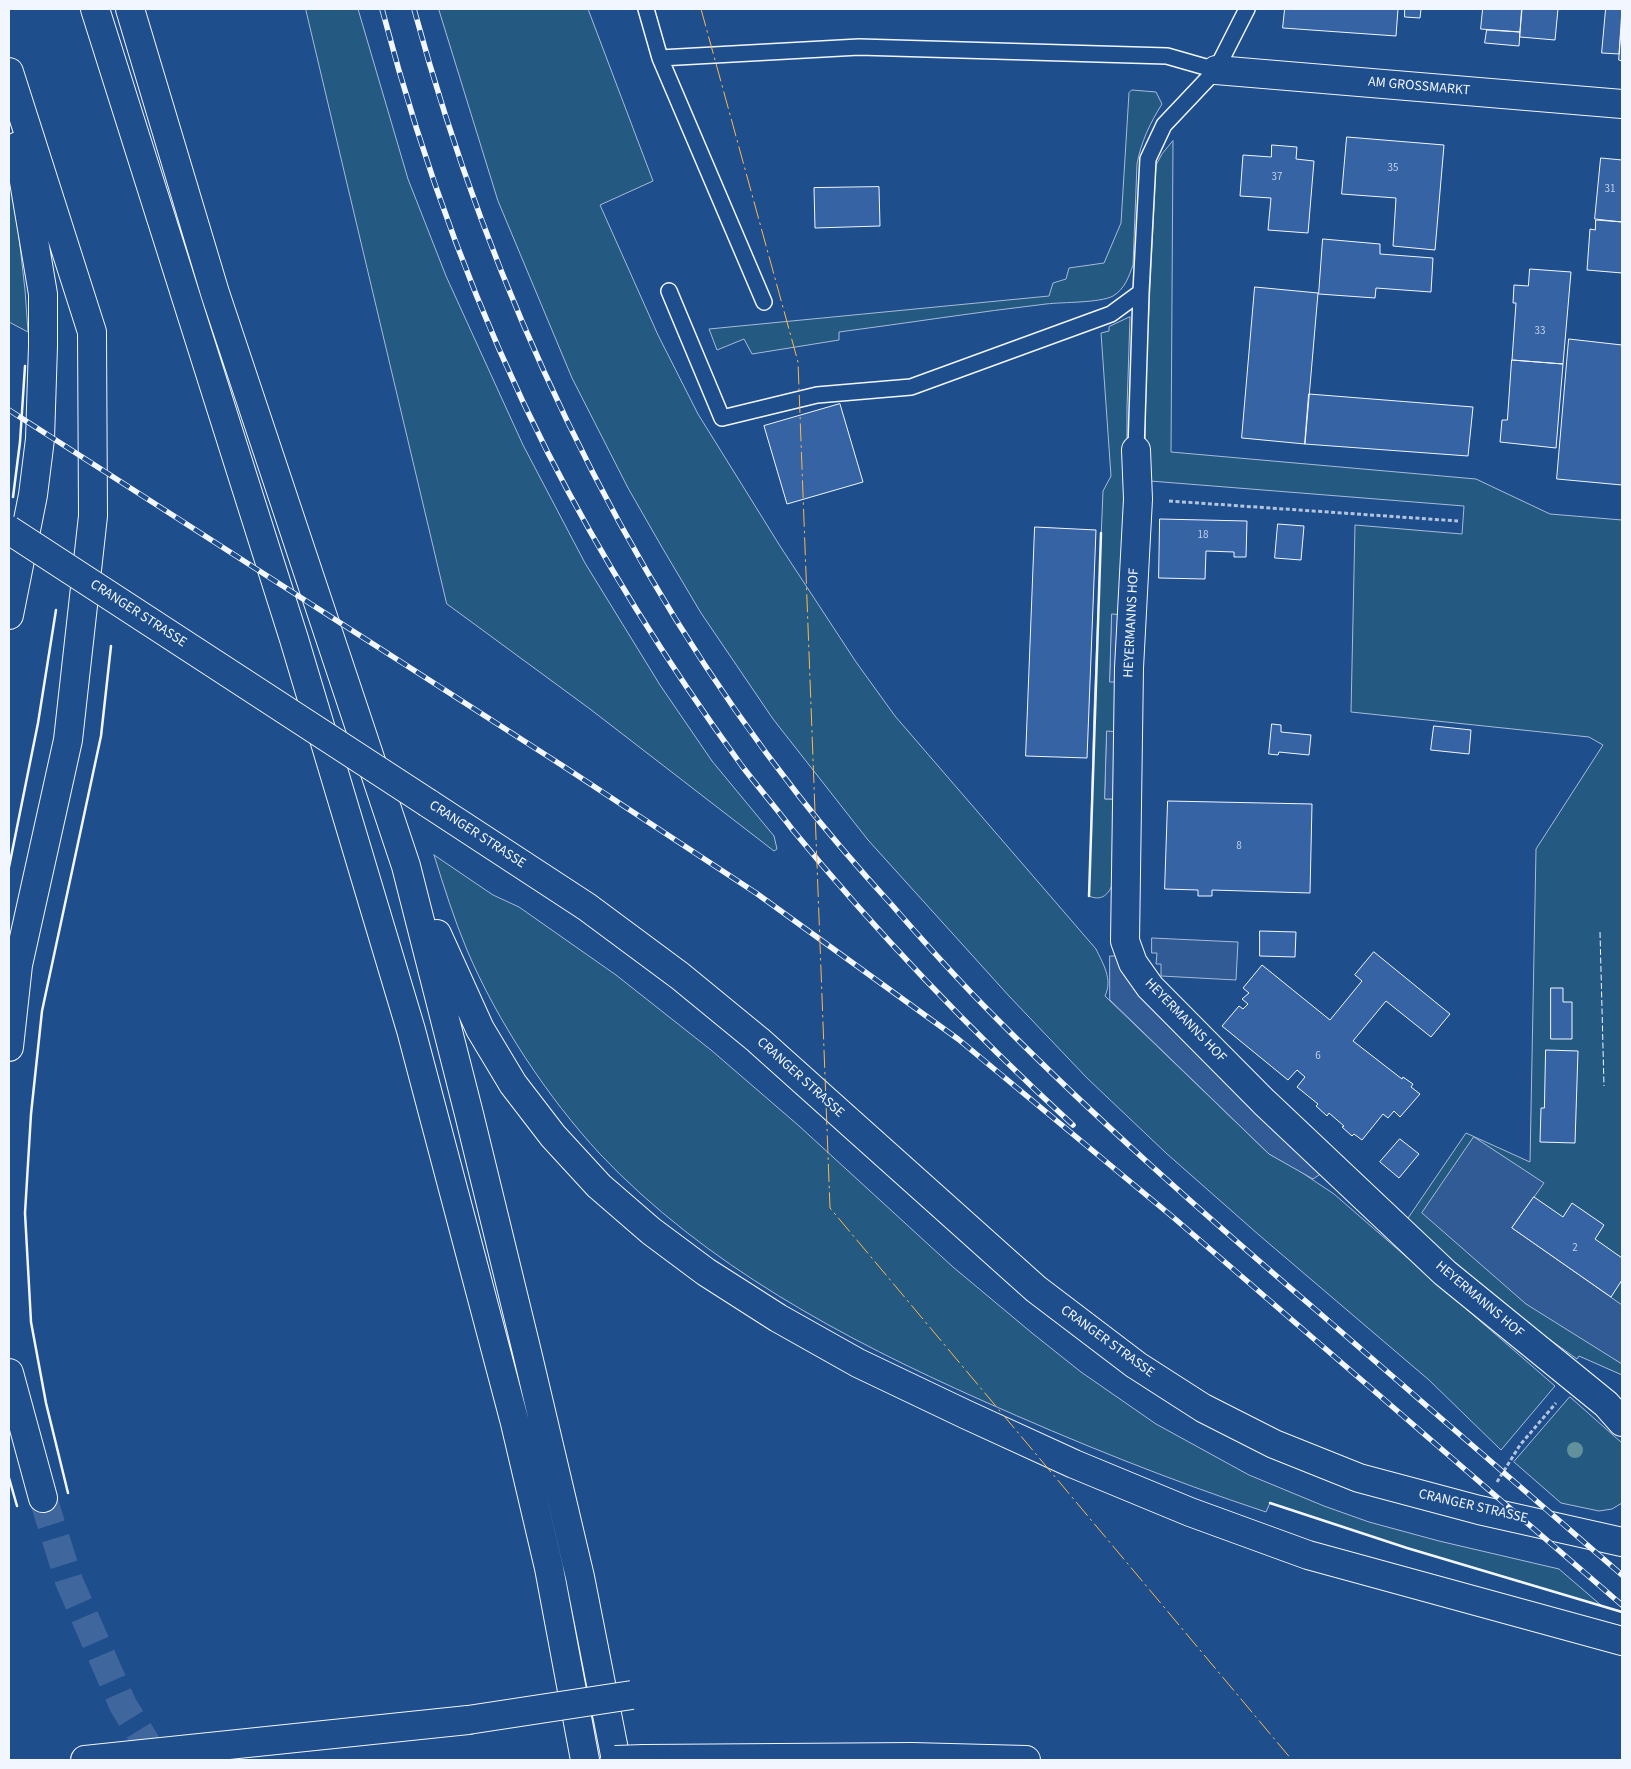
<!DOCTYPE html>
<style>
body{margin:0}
#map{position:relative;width:1631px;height:1769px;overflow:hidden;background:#1f4e8c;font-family:"Source Sans 3",sans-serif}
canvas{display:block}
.frame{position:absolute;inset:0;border:10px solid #f2f6ff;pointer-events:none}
</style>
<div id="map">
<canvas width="1631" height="1769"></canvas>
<div class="frame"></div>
</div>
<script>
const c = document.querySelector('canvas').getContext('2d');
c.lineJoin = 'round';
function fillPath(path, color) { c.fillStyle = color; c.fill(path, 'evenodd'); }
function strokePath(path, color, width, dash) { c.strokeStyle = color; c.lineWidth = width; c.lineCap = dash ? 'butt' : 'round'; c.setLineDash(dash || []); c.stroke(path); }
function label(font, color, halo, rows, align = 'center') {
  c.font = font + ' "Source Sans 3",sans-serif'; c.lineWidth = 4; c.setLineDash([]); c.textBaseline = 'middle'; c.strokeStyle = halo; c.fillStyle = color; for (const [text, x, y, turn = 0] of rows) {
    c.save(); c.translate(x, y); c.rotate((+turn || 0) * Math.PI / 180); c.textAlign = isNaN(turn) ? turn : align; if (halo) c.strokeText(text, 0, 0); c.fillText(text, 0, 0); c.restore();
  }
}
const green = new Path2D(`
 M306,9H358L408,179L446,276L523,445L585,563L660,685L712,761L774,836L777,849L774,851L590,709L447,604Z
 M439,9H588L653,181L600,205L658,335L698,414L780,546L856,662L895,716L1096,949C1103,964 1113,979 1105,996L1269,1154L1295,1168L1334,1194L1555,1386L1501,1450L1429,1380L1259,1235L1166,1153L1087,1078L1009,996L868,840L773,719L701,613L663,549L628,488L572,378L498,201Z
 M1132,90L1156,92L1162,104C1150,123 1141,142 1137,164L1133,265C1129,276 1125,289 1113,296C1100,303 1063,302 1046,304C977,312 908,323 839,332V340L752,354L744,339L717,350L709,329L1049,296L1053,283L1066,279L1069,268L1104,263L1121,223L1129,93Z
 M1173,141L1171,452L1476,479L1550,514L1622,520V1375L1579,1356L1577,1359L1472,1284L1406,1221L1466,1133L1530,1162L1536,849L1603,745L1589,737L1351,712L1355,525L1462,534L1464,506L1150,481L1145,450L1146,369L1156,165L1162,154Z
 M9,150L25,290L28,332L9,322Z
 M1130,317L1127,408V516L1123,615H1112L1110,681L1120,682L1118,732H1107L1105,799H1115L1112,885C1108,896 1100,901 1089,896L1094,709L1103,491L1111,476L1101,333L1109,331V327Z
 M434,855L493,895L519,907L616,975L711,1050L798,1125L953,1267L1032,1333L1081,1372L1156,1424L1249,1475L1324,1506L1369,1522L1439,1541L1559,1569L1602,1606L1407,1548L1270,1503L1266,1512C1169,1480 1075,1442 981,1400C844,1339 705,1265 600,1154C548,1098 497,1021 467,950C454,919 444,887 434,855Z
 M1570,1397L1622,1443V1503L1612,1509L1599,1511L1561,1503L1514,1462Z`);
const parking = new Path2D(`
 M1112,614L1123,615L1120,682H1110Z
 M1107,731L1118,732L1115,799H1105Z
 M1152,938L1238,942L1236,980L1161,976V964H1156L1157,953H1152Z
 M1110,956H1117L1322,1173L1313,1179L1269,1154L1110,1000Z
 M1474,1137L1544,1183L1512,1228L1622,1305V1364L1526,1304L1422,1213Z`);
const building = new Path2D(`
 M1285,9H1398L1396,36L1283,28Z
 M1405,9H1421L1420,18L1405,17Z
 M1483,9H1522L1520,32L1481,29Z
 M1522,9H1558L1555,40L1520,37Z
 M1606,9H1622L1619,54L1602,53Z
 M1622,20V61L1619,60Z
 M1487,30L1520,32L1519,46L1485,43Z
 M1347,137L1444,145L1435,250L1393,246L1396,198L1342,194Z
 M1272,145L1297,147L1296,159L1314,161L1308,233L1268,230L1271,198L1240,196L1243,155L1271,157Z
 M1601,158L1622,160V222L1595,219Z
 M879,187L880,226L815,228L814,188Z
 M1596,220L1622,222V273L1587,270L1590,229L1595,230Z
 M1323,239L1380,244V254L1433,258L1431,292L1376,288L1375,298L1319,294Z
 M1530,269L1571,272L1563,364L1512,360L1516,303H1513L1514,285L1528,286Z
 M1255,287L1318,293L1305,444L1242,438Z
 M1569,339L1622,345V485L1557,479Z
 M1512,360L1563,364L1556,448L1500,442L1502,420H1507Z
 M1309,394L1473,407L1468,456L1305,444Z
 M840,404L863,482L787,504L764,426Z
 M1160,519L1247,521L1246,557H1234V552L1206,551L1205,579L1159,578Z
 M1278,524L1304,526L1301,560L1275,558Z
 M1035,527L1096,530L1087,758L1026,756Z
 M1272,724L1281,725V732L1311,735L1309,755L1279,752L1278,755L1269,754Z
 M1434,726L1471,730L1469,754L1431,750Z
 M1168,801L1312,804L1310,893L1212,890V896H1198V890L1165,889Z
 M1260,931L1296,932L1295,957L1260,956Z
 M1374,952L1450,1014L1431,1037L1386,1001L1353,1041L1402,1079L1403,1077L1413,1084L1411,1087L1420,1094L1400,1117L1394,1111L1388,1118L1383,1114L1362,1140L1354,1134L1352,1136L1342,1127L1344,1126L1329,1113L1327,1116L1316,1106L1318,1104L1297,1087L1305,1077L1297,1070L1288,1080L1222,1026L1239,1006L1243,1009L1248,1004L1242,999L1249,993L1243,988L1262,965L1330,1020L1362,981L1355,975Z
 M1551,988H1563V1002H1572V1039H1551Z
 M1546,1050L1578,1051L1575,1143L1540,1142L1541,1108H1544Z
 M1400,1139L1419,1154L1399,1178L1380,1162Z
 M1534,1197L1563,1217L1572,1203L1604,1225L1595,1239L1622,1258V1280L1611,1297L1512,1228Z`);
const motorwayTunnel = new Path2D(`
 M43,1498L69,1581L123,1705L157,1760`);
const path = new Path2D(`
 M1169,501L1458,521
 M1497,1482L1520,1445L1556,1403`);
const service = new Path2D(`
 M646,9L660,58
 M669,291L722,418L817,395L911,387L1111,314L1141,292
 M764,302L660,58L859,47L1167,56L1216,70
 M1136,450L1141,292L1148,159L1164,125L1216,70L1247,9`);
const minor = new Path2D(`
 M1216,70L1622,104
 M1136,450L1138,499L1129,668L1125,941L1133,963L1150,987L1264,1102L1445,1273L1606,1404L1622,1422`);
const tertiary = new Path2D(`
 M428,803L587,907L680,976L758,1040L1036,1289L1136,1365L1203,1408L1274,1444L1359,1478L1479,1510L1622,1542`);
const motorway = new Path2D(`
 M95,9L294,639L411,1030L515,1423L549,1568L585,1760
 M130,9L215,293L406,866L469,1114L527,1352L580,1577L616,1760
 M9,72L92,332L93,516L68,740L18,965L9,1047
 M9,615L33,495L40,439L43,346V294L18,146
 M437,934L480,1029L513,1084L553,1136L599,1186L651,1231L706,1272L778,1318L858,1363L967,1415L1074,1464L1190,1512L1308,1555L1622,1641
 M9,1373L43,1498
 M644,1759L912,1757L1026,1760
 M85,1760L468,1720`);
const rail = new Path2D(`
 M382,9C422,161 477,313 548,453C604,563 670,667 742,766C758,787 776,808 792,829C878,934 973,1033 1073,1125
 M414,9C490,289 619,567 799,796C828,833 859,869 891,904C924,942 958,980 994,1016C1096,1119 1205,1215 1316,1310C1418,1398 1520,1487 1622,1575
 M9,410L563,766L756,893L958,1039L1174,1218L1622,1605`);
const tertiaryBridge = new Path2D(`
 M9,530L428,803`);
const motorwayBridge = new Path2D(`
 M468,1720L632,1695
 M615,1760L644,1759`);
const fence = new Path2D(`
 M1600,932L1604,1086`);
const wall = new Path2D(`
 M13,497L20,442L25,366
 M9,867L38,723L56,610
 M1089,896L1101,533
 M9,1478L17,1506
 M68,1493L46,1403L31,1322L25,1213L31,1114L42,1011L101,736L111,646
 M1270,1503L1407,1548L1622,1612`);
const power = new Path2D(`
 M701,9L798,362L830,1208L1292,1760`);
const trees = [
 [1575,1450]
];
const numberNames = [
 ["35",1393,169],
 ["37",1277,178],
 ["31",1610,190],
 ["33",1540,332],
 ["18",1203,536],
 ["8",1239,847],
 ["6",1318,1057],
 ["2",1575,1249]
];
const streetNames = [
 ["AM GROSSMARKT",1419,87,5],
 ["CRANGER STRASSE",138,614,33],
 ["HEYERMANNS HOF",1132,623,-87],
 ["CRANGER STRASSE",477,835,33],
 ["HEYERMANNS HOF",1185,1021,46],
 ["CRANGER STRASSE",800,1078,42],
 ["HEYERMANNS HOF",1479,1300,40],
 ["CRANGER STRASSE",1107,1342,36],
 ["CRANGER STRASSE",1473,1507,13]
];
fillPath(green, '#245a82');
strokePath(green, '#a8bbd7', 1);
fillPath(parking, '#305b95');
strokePath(parking, '#a8bbd7', 1);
fillPath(building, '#3563a3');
strokePath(building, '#f2f6ff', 1);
strokePath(motorwayTunnel, '#3f679d', 28, [28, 14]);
strokePath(service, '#f2f6ff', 18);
strokePath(minor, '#f2f6ff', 30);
strokePath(tertiary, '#f2f6ff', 30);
strokePath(motorway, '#f2f6ff', 30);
strokePath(path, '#b3c4dc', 3, [4, 2.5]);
strokePath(service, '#1f4e8c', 15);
strokePath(minor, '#1f4e8c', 28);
strokePath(tertiary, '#1f4e8c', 28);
strokePath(motorway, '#1f4e8c', 28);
strokePath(rail, '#f2f6ff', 5.5);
strokePath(rail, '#1f4e8c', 4, [11]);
strokePath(tertiaryBridge, '#f2f6ff', 30, []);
strokePath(motorwayBridge, '#f2f6ff', 30, []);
strokePath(tertiaryBridge, '#1f4e8c', 28);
strokePath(motorwayBridge, '#1f4e8c', 28);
strokePath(fence, '#f2f6ff', 1, [6, 2.5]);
strokePath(wall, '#f2f6ff', 2.5);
strokePath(power, '#ffb74d', 1, [18, 4, 2.5, 4]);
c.fillStyle = '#61919a';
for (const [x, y] of trees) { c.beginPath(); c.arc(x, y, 8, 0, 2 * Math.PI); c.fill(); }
label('11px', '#c3d1e8', null, numberNames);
label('14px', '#f2f6ff', '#1f4e8c', streetNames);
</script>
